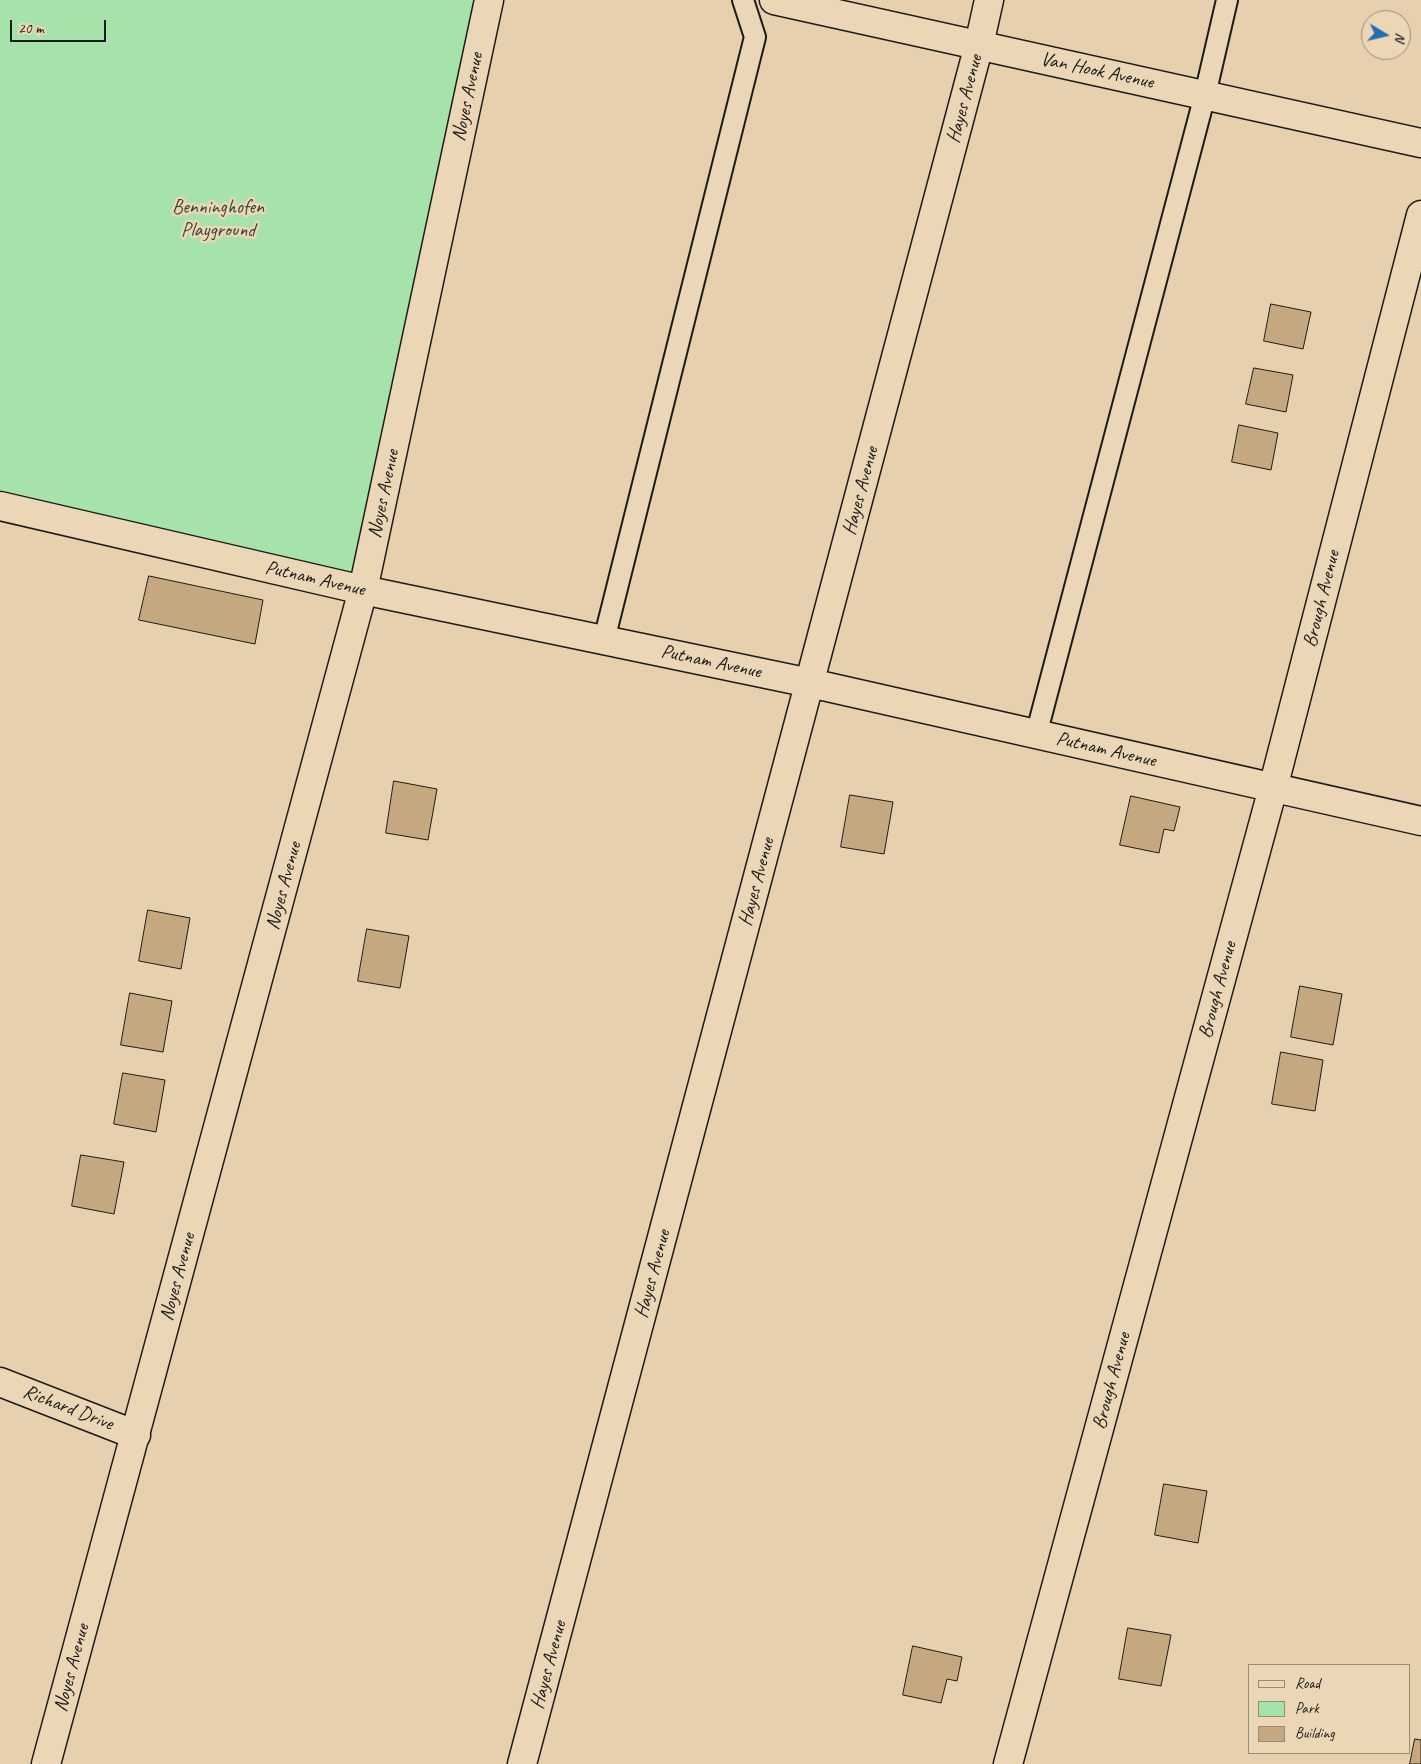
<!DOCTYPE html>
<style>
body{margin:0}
#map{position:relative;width:1421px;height:1764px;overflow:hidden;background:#e7d0ad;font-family:Caveat,sans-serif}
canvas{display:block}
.legend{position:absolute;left:1248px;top:1664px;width:162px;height:90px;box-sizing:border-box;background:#ebd6b5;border:1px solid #988c78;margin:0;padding:6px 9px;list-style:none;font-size:15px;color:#1c1c1c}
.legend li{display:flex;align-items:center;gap:10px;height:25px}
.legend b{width:25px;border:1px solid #988c78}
.north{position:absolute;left:1361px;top:10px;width:50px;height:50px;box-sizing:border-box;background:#ebd6b5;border:1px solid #988c78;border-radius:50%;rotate:99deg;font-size:14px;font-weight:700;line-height:20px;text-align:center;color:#1c1c1c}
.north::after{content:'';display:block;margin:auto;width:18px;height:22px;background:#1f6fb2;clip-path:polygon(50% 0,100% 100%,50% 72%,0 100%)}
.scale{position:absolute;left:10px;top:20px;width:96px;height:22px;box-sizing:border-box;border:2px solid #1c1c1c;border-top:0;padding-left:6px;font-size:15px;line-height:18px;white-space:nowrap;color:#1c1c1c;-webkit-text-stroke:4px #ebd6b5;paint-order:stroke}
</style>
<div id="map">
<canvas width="1421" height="1764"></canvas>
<ul class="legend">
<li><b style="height:6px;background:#ebd6b5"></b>Road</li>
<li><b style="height:14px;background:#a6e3aa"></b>Park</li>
<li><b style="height:14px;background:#c5a880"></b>Building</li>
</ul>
<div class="north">N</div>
<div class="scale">20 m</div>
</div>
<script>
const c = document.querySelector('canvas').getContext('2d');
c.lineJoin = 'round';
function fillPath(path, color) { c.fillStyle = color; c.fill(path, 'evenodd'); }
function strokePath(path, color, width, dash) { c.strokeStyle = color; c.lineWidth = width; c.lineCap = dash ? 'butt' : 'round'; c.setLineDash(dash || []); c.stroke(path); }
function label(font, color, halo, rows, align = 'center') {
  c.font = font + ' Caveat,sans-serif'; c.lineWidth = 5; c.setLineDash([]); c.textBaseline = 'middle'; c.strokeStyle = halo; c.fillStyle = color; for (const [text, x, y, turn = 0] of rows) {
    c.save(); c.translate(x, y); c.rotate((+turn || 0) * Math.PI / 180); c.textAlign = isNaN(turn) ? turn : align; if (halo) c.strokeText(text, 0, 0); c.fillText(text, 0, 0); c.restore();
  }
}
const green = new Path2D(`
 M0,0H489L363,590L0,506Z`);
const building = new Path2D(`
 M1271,304L1311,312L1303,349L1264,341Z
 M1254,368L1293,375L1286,412L1246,404Z
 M1239,425L1278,433L1271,470L1232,462Z
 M149,576L263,600L255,644L139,620Z
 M394,781L437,789L428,840L386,833Z
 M850,795L893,802L884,854L841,847Z
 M1131,796L1180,807L1174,831L1164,829L1159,853L1120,845Z
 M148,910L190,918L181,969L139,961Z
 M367,929L409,936L400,988L358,981Z
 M1300,986L1342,994L1333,1045L1291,1037Z
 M130,993L172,1001L163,1052L121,1045Z
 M1281,1052L1323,1060L1315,1111L1272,1104Z
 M123,1073L165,1080L156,1132L114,1124Z
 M81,1155L124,1162L114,1214L72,1206Z
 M1164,1484L1207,1491L1198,1543L1155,1535Z
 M1128,1628L1171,1635L1161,1686L1119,1679Z
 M913,1646L962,1657L957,1681L947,1679L941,1703L903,1695Z
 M1415,1739L1421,1740V1764H1410Z`);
const lane = new Path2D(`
 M604,640L755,37L743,0
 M1036,735L1205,95L1227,0`);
const street = new Path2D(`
 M774,0L1421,143
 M0,506L363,590L810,683L1421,821
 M0,1382L136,1435
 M46,1764L363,590L489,0
 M522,1764L979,45L989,0
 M1008,1764L1273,788L1421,215`);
const streetNames = [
 ["Van Hook Avenue",1097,71,12],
 ["Noyes Avenue",468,97,-78],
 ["Hayes Avenue",965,99,-75],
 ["Hayes Avenue",861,491,-75],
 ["Noyes Avenue",384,494,-78],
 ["Putnam Avenue",315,579,13],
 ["Brough Avenue",1322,599,-76],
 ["Putnam Avenue",711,662,12],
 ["Putnam Avenue",1106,750,13],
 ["Hayes Avenue",757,882,-75],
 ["Noyes Avenue",284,886,-75],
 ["Brough Avenue",1218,990,-75],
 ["Hayes Avenue",653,1274,-75],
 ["Noyes Avenue",178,1277,-75],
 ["Brough Avenue",1112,1381,-75],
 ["Richard Drive",68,1408,21],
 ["Hayes Avenue",549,1665,-75],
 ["Noyes Avenue",72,1668,-75]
];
const parkNames = [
 ["Benninghofen",218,208],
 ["Playground",218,231]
];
fillPath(green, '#a6e3aa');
fillPath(building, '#c5a880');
strokePath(building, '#1c1c1c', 1);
strokePath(lane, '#1c1c1c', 24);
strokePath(street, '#1c1c1c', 31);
strokePath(lane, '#ebd6b5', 20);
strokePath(street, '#ebd6b5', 28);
label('20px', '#1c1c1c', '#ebd6b5', streetNames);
label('20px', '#384438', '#ebd6b5', parkNames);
</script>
